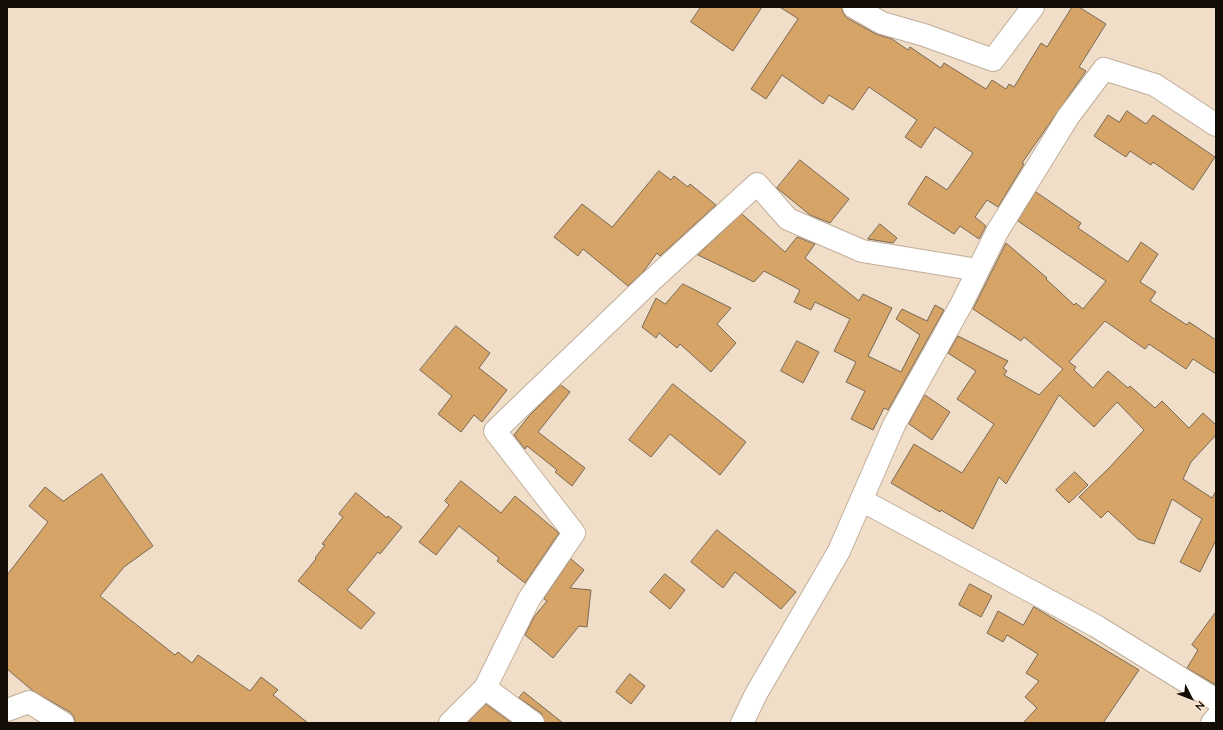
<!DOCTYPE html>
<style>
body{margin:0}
#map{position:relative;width:1223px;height:730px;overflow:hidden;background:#f0dec9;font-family:Quicksand,sans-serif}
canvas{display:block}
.frame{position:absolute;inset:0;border:8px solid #130d06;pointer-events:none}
.north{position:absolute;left:1171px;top:678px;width:40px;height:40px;-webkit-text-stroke:3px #fdebd6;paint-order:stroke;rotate:132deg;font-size:11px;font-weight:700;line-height:16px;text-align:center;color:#130d06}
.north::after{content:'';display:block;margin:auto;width:14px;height:18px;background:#130d06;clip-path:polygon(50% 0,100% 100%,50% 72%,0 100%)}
</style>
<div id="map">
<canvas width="1223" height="730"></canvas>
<div class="frame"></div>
<div class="north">N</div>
</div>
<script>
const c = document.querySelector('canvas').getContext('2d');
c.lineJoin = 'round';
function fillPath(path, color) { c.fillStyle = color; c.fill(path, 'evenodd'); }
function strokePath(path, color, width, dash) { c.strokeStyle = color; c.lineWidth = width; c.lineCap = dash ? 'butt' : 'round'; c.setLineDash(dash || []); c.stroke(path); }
const building = new Path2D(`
 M701,7H762L733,51L691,22Z
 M780,7H842L843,13L847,18L876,34L892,39L908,50L910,47L941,68L944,63L986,89L992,80L1006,89L1009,84L1014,87L1041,43L1047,47L1072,7H1079L1106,24L1079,67L1086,71L1022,163L1024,164L998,207L987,200L975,217L986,226L979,239L960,226L954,234L908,204L926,176L947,190L973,153L935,127L921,148L905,137L917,120L869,87L853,110L829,95L823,104L782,75L766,99L751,89L798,19Z
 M1127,111L1146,124L1153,115L1215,157L1193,190L1153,162L1151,165L1130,151L1126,157L1094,136L1108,115L1119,122Z
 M800,160L849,199L830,223L810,215L777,188Z
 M659,171L671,180L674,176L688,187L690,184L716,205L660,256L657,253L643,272L628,286L583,249L578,256L554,237L582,204L612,227Z
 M1036,192L1081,223L1078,228L1128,262L1141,242L1158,254L1140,282L1156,292L1150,301L1187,325L1189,322L1216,340V374L1193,359L1186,369L1149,344L1145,349L1105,321L1069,362L1076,367L1074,370L1093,388L1108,371L1128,388L1130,386L1155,408L1162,401L1189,428L1203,413L1216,425V435L1191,462L1183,479L1212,498L1216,491V540L1200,572L1180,562L1202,519L1172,499L1154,544L1138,539L1108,511L1101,518L1079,497L1109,468L1144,430L1117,402L1094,427L1059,395L1006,484L999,477L973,529L941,510L940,512L891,483L914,444L962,473L994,424L957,399L976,371L948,353L958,336L1008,361L1003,368L1007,371L1004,375L1039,395L1063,369L1024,337L1021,341L973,309L1006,243L1047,278L1046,279L1074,305L1076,303L1083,309L1106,281L1018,221Z
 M742,214L785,252L797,237L815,244L805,258L859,301L863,294L892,308L868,356L901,372L920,335L896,319L902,309L927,321L935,305L944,310L888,410L884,408L873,430L851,419L865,391L846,382L856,362L834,351L850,319L815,302L811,310L794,302L800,290L764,271L754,282L698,255Z
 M880,224L897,238L893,243L868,239Z
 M683,284L731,308L717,324L736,343L711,372L680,344L677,348L659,333L656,338L642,327L656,298L665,304Z
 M456,326L490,353L479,368L507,390L482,422L474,415L461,432L438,414L452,396L420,370Z
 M797,341L819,352L803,383L781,371Z
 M673,384L746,442L720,475L670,434L651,457L629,440Z
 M561,385L570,392L538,432L585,468L572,486L555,472L557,470L527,446L525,449L514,435L529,416Z
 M925,395L950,412L932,440L909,424Z
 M1075,472L1088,485L1069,503L1056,490Z
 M102,474L153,546L124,567L100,596L175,655L178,652L192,663L198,655L250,691L261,677L278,690L273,695L308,723H75L74,717L70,712L33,691L7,669V575L48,522L29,506L45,487L63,501Z
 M461,481L501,513L515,496L559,533L525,583L497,561L499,558L459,526L436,555L419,542L449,505L445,501Z
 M356,493L387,518L388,516L402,527L380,554L378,552L347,590L375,613L361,629L298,581L316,559L315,558L325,545L322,544L343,517L339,514Z
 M717,530L796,592L781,609L735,572L723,588L691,562Z
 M571,559L584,570L570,588L591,590L587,627L579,626L553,658L525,635L534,617L547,601L544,599Z
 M665,574L685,590L670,609L650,592Z
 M970,584L992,596L981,617L959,605Z
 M1034,607L1139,670L1103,723H1023L1037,708L1025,697L1039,681L1026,673L1038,654L1007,635L1003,642L987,633L998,611L1023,625Z
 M1216,612V685L1187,668L1198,650L1192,645Z
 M630,674L645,686L631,704L616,692Z
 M524,692L563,723H545L541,713L519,698Z
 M486,704L512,723H468Z`);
const minor = new Path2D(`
 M854,7L882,23L924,35L993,60L1033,7
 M861,500L1096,626L1216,700
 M7,710L29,702L63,723
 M450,723L485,688
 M533,723L485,688L529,599L574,533L495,431L651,281L757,184L788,219L862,251L978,270
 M742,723L756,694L839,551L894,425L961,305L997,232L1068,117L1104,69L1155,85L1216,125
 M1212,723L1216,718`);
fillPath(building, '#d6a466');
strokePath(building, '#776855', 1);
strokePath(minor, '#c0ae9a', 24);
strokePath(minor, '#fff', 22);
</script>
